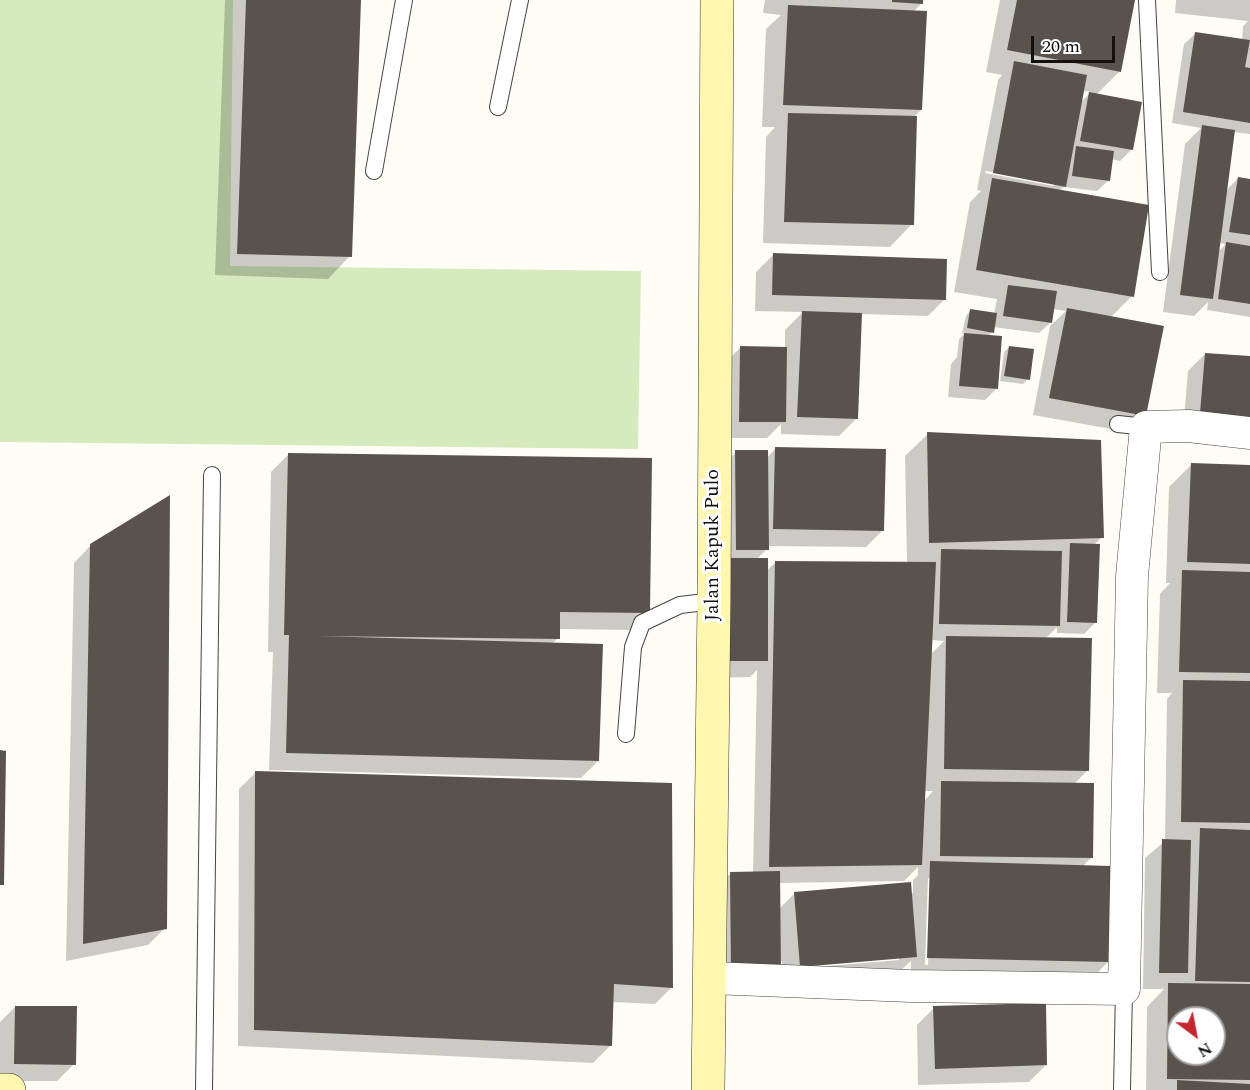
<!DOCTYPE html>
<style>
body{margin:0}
#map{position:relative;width:1250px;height:1090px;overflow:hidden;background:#fffdf5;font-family:Spectral,serif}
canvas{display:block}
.north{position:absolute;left:1166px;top:1006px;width:60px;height:60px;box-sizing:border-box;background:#fff;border:2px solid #a0a0a0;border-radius:50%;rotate:148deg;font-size:16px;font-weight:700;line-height:24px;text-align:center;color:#111}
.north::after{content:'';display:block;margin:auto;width:21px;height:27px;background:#c4262e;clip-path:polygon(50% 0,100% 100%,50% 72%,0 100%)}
.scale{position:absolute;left:1031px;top:36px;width:84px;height:27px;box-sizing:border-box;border:3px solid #111;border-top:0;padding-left:8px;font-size:18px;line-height:21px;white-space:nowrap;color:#111;-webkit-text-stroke:4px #fff;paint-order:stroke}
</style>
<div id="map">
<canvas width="1250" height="1090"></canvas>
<div class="north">N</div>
<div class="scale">20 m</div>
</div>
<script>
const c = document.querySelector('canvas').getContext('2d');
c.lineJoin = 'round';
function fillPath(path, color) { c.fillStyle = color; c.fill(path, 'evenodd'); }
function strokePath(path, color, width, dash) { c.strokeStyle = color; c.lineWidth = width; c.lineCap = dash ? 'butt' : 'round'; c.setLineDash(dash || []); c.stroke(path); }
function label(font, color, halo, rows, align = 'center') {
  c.font = font + ' Spectral,serif'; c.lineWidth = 6; c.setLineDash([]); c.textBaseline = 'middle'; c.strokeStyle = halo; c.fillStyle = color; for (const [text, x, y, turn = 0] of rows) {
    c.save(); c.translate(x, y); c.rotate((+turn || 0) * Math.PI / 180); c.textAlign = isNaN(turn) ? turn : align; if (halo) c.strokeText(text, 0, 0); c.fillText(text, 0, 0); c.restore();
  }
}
const green = new Path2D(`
 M0,0H233L230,266L641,271L638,449L0,442Z`);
const shadow = new Path2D(`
 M225,0H359L350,256L328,279L215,275Z
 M765,0H921V4L913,12L921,110L913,118L912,224L890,247L763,243L766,137L775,127H762L766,29L781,15L763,13Z
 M1000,0H1134L1120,71L1096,95L1132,149L1120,161L1111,159L1109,180L1097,191L1064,187L1059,191L1132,296L1111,317L1145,415L1128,432L1033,415L1050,326L1066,311L1053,309L1051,322L1039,333L993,327L992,332L988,336L996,389L985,400L948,397L951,364L957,357L959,339L965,334L962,333L966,316L971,310L994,314L997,299L954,292L970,202L981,191L977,190L998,80L1002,75L986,72ZM1083,91L1091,92L1080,103ZM986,171L1054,183V186L985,173Z
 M1176,0H1250V134L1233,132L1226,191L1238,178L1250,180V317L1207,310L1208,302L1194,316L1163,312L1185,144L1201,128L1172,123L1184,44L1196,33L1242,40L1243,26L1248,21L1175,13ZM1219,243L1226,244L1217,253Z
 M773,255L945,299L928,316L860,314L856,419L839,436L781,434V424L767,438H722L723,365L740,348H785V330L803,312L755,311L756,272Z
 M1009,347L1028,379L1023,384L1000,381L1004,352Z
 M1205,354L1250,358V448L1182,442L1188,371Z
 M928,434L1102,537L1094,545L1096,622L1084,634L1057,633V627L1045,639L1087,771L1074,784L1091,858L1082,867L1108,962L1091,979L911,974V961L898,973L783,983L782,961L779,962L715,990L714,890L731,873H753L757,670L750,677L712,678L725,463L736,452L767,458L775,449L883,530L866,547L767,546V549L757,559L766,571L776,562L907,563L905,456ZM931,640L944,641L931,654ZM924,791H933L924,801ZM918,867V875L913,880V893H795L779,909L778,883L904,881ZM928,878H931L928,965H925ZM899,957V960L793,969L792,966Z
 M288,455L648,613L631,630L558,629V638L552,644L598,761L581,778L269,770L273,652H268L271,472Z
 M1191,465L1250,467V1090H1146L1147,1007L1164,989H1143L1145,858L1165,841L1167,699L1172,693H1157L1160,594L1170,583H1166L1169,487ZM1178,1018H1214V1054H1178Z
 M91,545L165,928L148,945L66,961L74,563Z
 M256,772L672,987L655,1004L612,1002L610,1046L593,1063L238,1046L239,789Z
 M15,1007L74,1064L57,1081H0V1022Z
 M934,1008L1046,1065L1029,1082L918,1085L917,1025Z`);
const building = new Path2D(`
 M246,0H361L352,257L237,254Z
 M892,0H923V4L892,2Z
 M1017,0H1135L1121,72L1007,50Z
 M788,5L927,11L922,110L783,105Z
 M1195,32L1250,40L1245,67L1250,68V123L1183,112Z
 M1014,61L1087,75L1066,187L993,173Z
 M1089,92L1142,102L1133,150L1080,141Z
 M788,113L917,116L914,225L784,222Z
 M1202,125L1235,130L1213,299L1180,295Z
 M1076,146L1114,151L1110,181L1072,176Z
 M1238,177L1250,179V235L1229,232Z
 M992,178L1149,205L1134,297L976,270Z
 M1226,242L1250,246V304L1218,299Z
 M773,253L947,259L946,300L772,295Z
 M1008,285L1057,291L1052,323L1003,316Z
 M1067,308L1164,326L1146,416L1049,398Z
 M970,309L997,313L994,333L967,328Z
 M802,311L862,313L858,419L797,417Z
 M964,333L1002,336L998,389L959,386Z
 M740,346L787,347L786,422H739Z
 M1009,346L1034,349L1030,380L1004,376Z
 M1205,353L1250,356V430L1199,425Z
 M927,432L1101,440L1104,538L929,543Z
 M775,447L886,449L884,531L773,529Z
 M735,450H768L769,550H736Z
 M288,453L652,458L650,613L560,612V639L318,636L603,644L599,761L286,753L289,635H284Z
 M1191,463L1250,465V564L1187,562Z
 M170,495L167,929L83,944L90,544Z
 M1070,543L1100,544L1097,623L1067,622Z
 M941,549L1062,551L1060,626L939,624Z
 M727,558H768V661H728Z
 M775,561L936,562L922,865L769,867Z
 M1182,570L1250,572V673L1179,672Z
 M946,636L1092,638L1089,771L944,769Z
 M1183,680L1250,681V823L1181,822Z
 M0,750L6,751L4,885H0Z
 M255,771L672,783L673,988L614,984L612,1046L254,1030Z
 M941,781L1094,783L1093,858L940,856Z
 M1200,828L1250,830V982L1195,981Z
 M1162,839L1191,840L1188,973H1159Z
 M930,861L1112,866L1109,962L927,958Z
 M780,871L781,973H731L730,872Z
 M911,882L917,957L800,967L794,892Z
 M1168,983L1250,984V1080L1167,1079ZM1178,1018H1214V1054H1178Z
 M1046,1003L1047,1065L935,1069L933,1006Z
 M15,1006H77L76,1065L14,1064Z
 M1177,1080L1250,1084V1090H1177Z`);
const lane = new Path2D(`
 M1147,0L1160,272
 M498,107L520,0
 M374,171L404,0
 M1118,424L1146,427
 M626,734L633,647L642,623L680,605L714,601
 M204,1090L212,475
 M1122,1090L1124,989`);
const street = new Path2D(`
 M711,978L910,986L1124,989L1132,576L1146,427L1188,426L1250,433`);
const secondary = new Path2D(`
 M0,1090H9
 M708,1090L714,601L717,0`);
const streetNames = [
 ["Jalan Kapuk Pulo",714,545,-90]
];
fillPath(green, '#d5ebbd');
fillPath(shadow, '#0003');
fillPath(building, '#5a524d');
strokePath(lane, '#444', 18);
strokePath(street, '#444', 33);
strokePath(secondary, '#333', 34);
strokePath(lane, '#fff', 16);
strokePath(street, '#fff', 32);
strokePath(secondary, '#fff6b0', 33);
label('20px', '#111', '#fff', streetNames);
</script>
